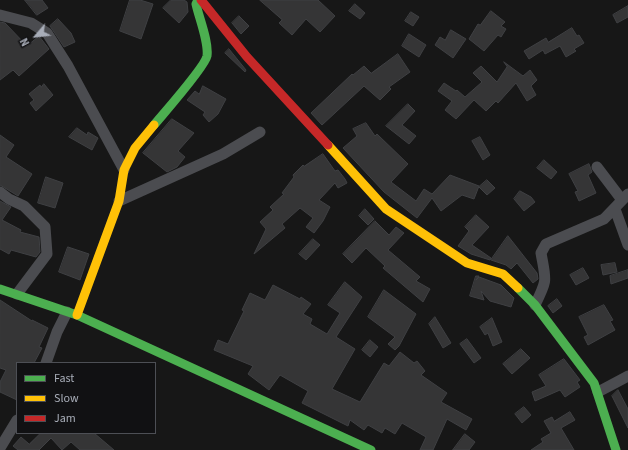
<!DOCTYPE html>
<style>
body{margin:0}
#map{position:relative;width:628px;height:450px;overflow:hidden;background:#171717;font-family:"Source Sans 3",sans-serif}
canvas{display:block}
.legend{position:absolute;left:16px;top:362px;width:140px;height:72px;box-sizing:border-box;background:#111113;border:1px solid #4d4f55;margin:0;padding:5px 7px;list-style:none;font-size:12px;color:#a8adb8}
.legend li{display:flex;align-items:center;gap:8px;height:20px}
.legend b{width:20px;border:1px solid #4d4f55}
.north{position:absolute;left:16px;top:16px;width:40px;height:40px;-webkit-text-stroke:3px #111113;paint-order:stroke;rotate:242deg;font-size:11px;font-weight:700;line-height:16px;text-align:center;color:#a8adb8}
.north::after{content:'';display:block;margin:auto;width:14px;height:18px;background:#a8adb8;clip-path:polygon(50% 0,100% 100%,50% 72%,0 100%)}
</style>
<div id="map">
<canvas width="628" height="450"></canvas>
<ul class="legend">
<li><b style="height:5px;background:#4caf50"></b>Fast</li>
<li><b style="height:5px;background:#ffc107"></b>Slow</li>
<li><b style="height:5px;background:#c62828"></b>Jam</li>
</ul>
<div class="north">N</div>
</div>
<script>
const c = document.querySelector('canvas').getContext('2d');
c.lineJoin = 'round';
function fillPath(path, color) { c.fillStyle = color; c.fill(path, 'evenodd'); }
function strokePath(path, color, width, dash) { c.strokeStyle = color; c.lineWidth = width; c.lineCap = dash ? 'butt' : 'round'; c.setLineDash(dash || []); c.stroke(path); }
const building = new Path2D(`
 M25,0H42L48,8L37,15Z
 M130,0H140L153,4L141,39L120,31Z
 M171,0H184L187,2L188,12L179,23L163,8Z
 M260,0H318L335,16L320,32L306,19L292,35L279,23L282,20Z
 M355,4L365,13L360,19L349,11Z
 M628,6V17L617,23L613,15Z
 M491,11L505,22L501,26L506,29L501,37L498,35L484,51L469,39L478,24L480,25Z
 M411,12L419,17L413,26L405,21Z
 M239,16L249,26L241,34L232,23Z
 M58,19L71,33L75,42L64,47L50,26Z
 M0,22L5,23L27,46L39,36L49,49L19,76L13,70L0,80Z
 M572,28L577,36L579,35L584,43L574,49L576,51L566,57L560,46L545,54L543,50L529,59L524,51L546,38L548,42Z
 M451,30L466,39L453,58L435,45L440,37L445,40Z
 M409,34L426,45L419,57L402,46Z
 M229,49L246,70L245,72L225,53Z
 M398,54L410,72L389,87L391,89L380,100L364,86L322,125L311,113L352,74L353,75L364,66L371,73Z
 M504,62L523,76L530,70L537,80L531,86L536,95L527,101L516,83L498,103L496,101L486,111L474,100L456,119L445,110L452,101L438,91L444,83L456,91L457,90L465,97L482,82L473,73L481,66L497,82L507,67Z
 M44,84L53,95L36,111L30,103L34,100L29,94L40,85L41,87Z
 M203,86L226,99L218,114L209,122L203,115L205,112L187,100L195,91L199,94Z
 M408,104L415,111L402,125L416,136L409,144L386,126Z
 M172,119L194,133L178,151L185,157L177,167L167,172L143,153Z
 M366,123L375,136L377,134L408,164L391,182L416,201L424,189L432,194L450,175L479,186L474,199L462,195L441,211L432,198L417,218L384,192L343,148L357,136L353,129Z
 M77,128L87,135L88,132L98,138L92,150L69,137Z
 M0,135L14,145L6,157L32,174L18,196L0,185Z
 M480,137L490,155L483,160L472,141Z
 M323,154L335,171L338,170L345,179L347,183L338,188L335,183L319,200L330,207L323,221L314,233L306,227L313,218L300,208L282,224L285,228L254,254L266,229L260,222L273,210L270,207L284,194L282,193L294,177L293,175L303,165L304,166Z
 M544,160L557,172L551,179L537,168Z
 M589,164L592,172L588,175L596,193L579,201L575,192L578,191L569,174Z
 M46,177L63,183L55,208L38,203Z
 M487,180L495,188L487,195L479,187Z
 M520,191L531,197L535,202L524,211L514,199Z
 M0,201L11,207L2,220L21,230L20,232L39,237L40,252L36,257L11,250L9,254L0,249Z
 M365,209L374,219L368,225L359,216Z
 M476,215L489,227L472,245L491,258L490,260L471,254L458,246L469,231L465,227Z
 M375,221L389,235L396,227L404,233L388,250L420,277L416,281L430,289L423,302L383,268L385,266L366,248L352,263L343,254Z
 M508,236L537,273L538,279L533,283L517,263L511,269L506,265L491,260Z
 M313,239L320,245L306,260L299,254Z
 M68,247L89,254L80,280L59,272Z
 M615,263L617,272L603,275L601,265Z
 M583,268L589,278L576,285L570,275Z
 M628,270V278L611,284L610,276Z
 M476,276H479L476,280L479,277L501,285L514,298L511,307L490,301L481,291L484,300L470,296Z
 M345,282L362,297L336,337L355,349L332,389L360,402L384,363L389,366L400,352L414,363L417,361L425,371L421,375L447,393L441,402L472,419L466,430L447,419L433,450H420L426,437L402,423L395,434L385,428L382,433L368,425L364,430L350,420L348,426L302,403L308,391L280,375L269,390L248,374L253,366L214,350L218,340L228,344L244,311L242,310L250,293L265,300L273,285L300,299L301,297L311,304L303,314L312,319L310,324L327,334L340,313L328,305Z
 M384,290L416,314L399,346L395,350L388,344L395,337L368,317Z
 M557,299L562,306L553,313L548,306Z
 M0,300L32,321V320L48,328L39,347L42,348L34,363H17V400L0,392V382L6,370L0,368Z
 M604,305L613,320L610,321L615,330L588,345L584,337L588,335L579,317Z
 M435,317L451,343L443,348L429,324Z
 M492,318L502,342L493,346L488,333L485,335L480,327Z
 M467,339L481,358L474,363L460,344Z
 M370,340L378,347L370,357L362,350Z
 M521,349L530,358L512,374L503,364Z
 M564,359L580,380L577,382L580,387L565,397L560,390L535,401L532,392L546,386L539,375Z
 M618,390L628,409V428L612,396Z
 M524,407L531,415L522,423L515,414Z
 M570,412L575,420L561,428L574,450H531L543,442L541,439L551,433L544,421L552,417L554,421Z
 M41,433H94L114,450H80L71,442L62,450L51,438L39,450H18L13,446L21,437L29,444Z
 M465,434L475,442L469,450H453Z`);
const street = new Path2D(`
 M0,15L31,23L47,33L68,66L124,170
 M597,167L622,200
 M0,192L9,199L24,206L45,227L47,254L17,294
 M119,201L223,154L260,132
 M615,209L628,245
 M535,305C548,279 546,281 541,253L546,244L604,219L628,194
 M46,363L57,332L67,312
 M598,392L628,376
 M0,448L17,420`);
const fast = new Path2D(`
 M154,125C163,114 205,67 207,56C209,42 199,18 196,4L198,0
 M518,288L535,305L594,383L616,450
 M0,289L77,315L371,450`);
const slow = new Path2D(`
 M328,145L386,209L467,263L503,274L518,288
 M77,315L119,201L124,170L135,148L154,125`);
const jam = new Path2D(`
 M201,0L247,57L328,145`);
fillPath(building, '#353536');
strokePath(building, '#3f4043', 1);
strokePath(street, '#4b4c50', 11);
strokePath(fast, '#4caf50', 9);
strokePath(slow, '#ffc107', 9);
strokePath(jam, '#c62828', 9);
</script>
